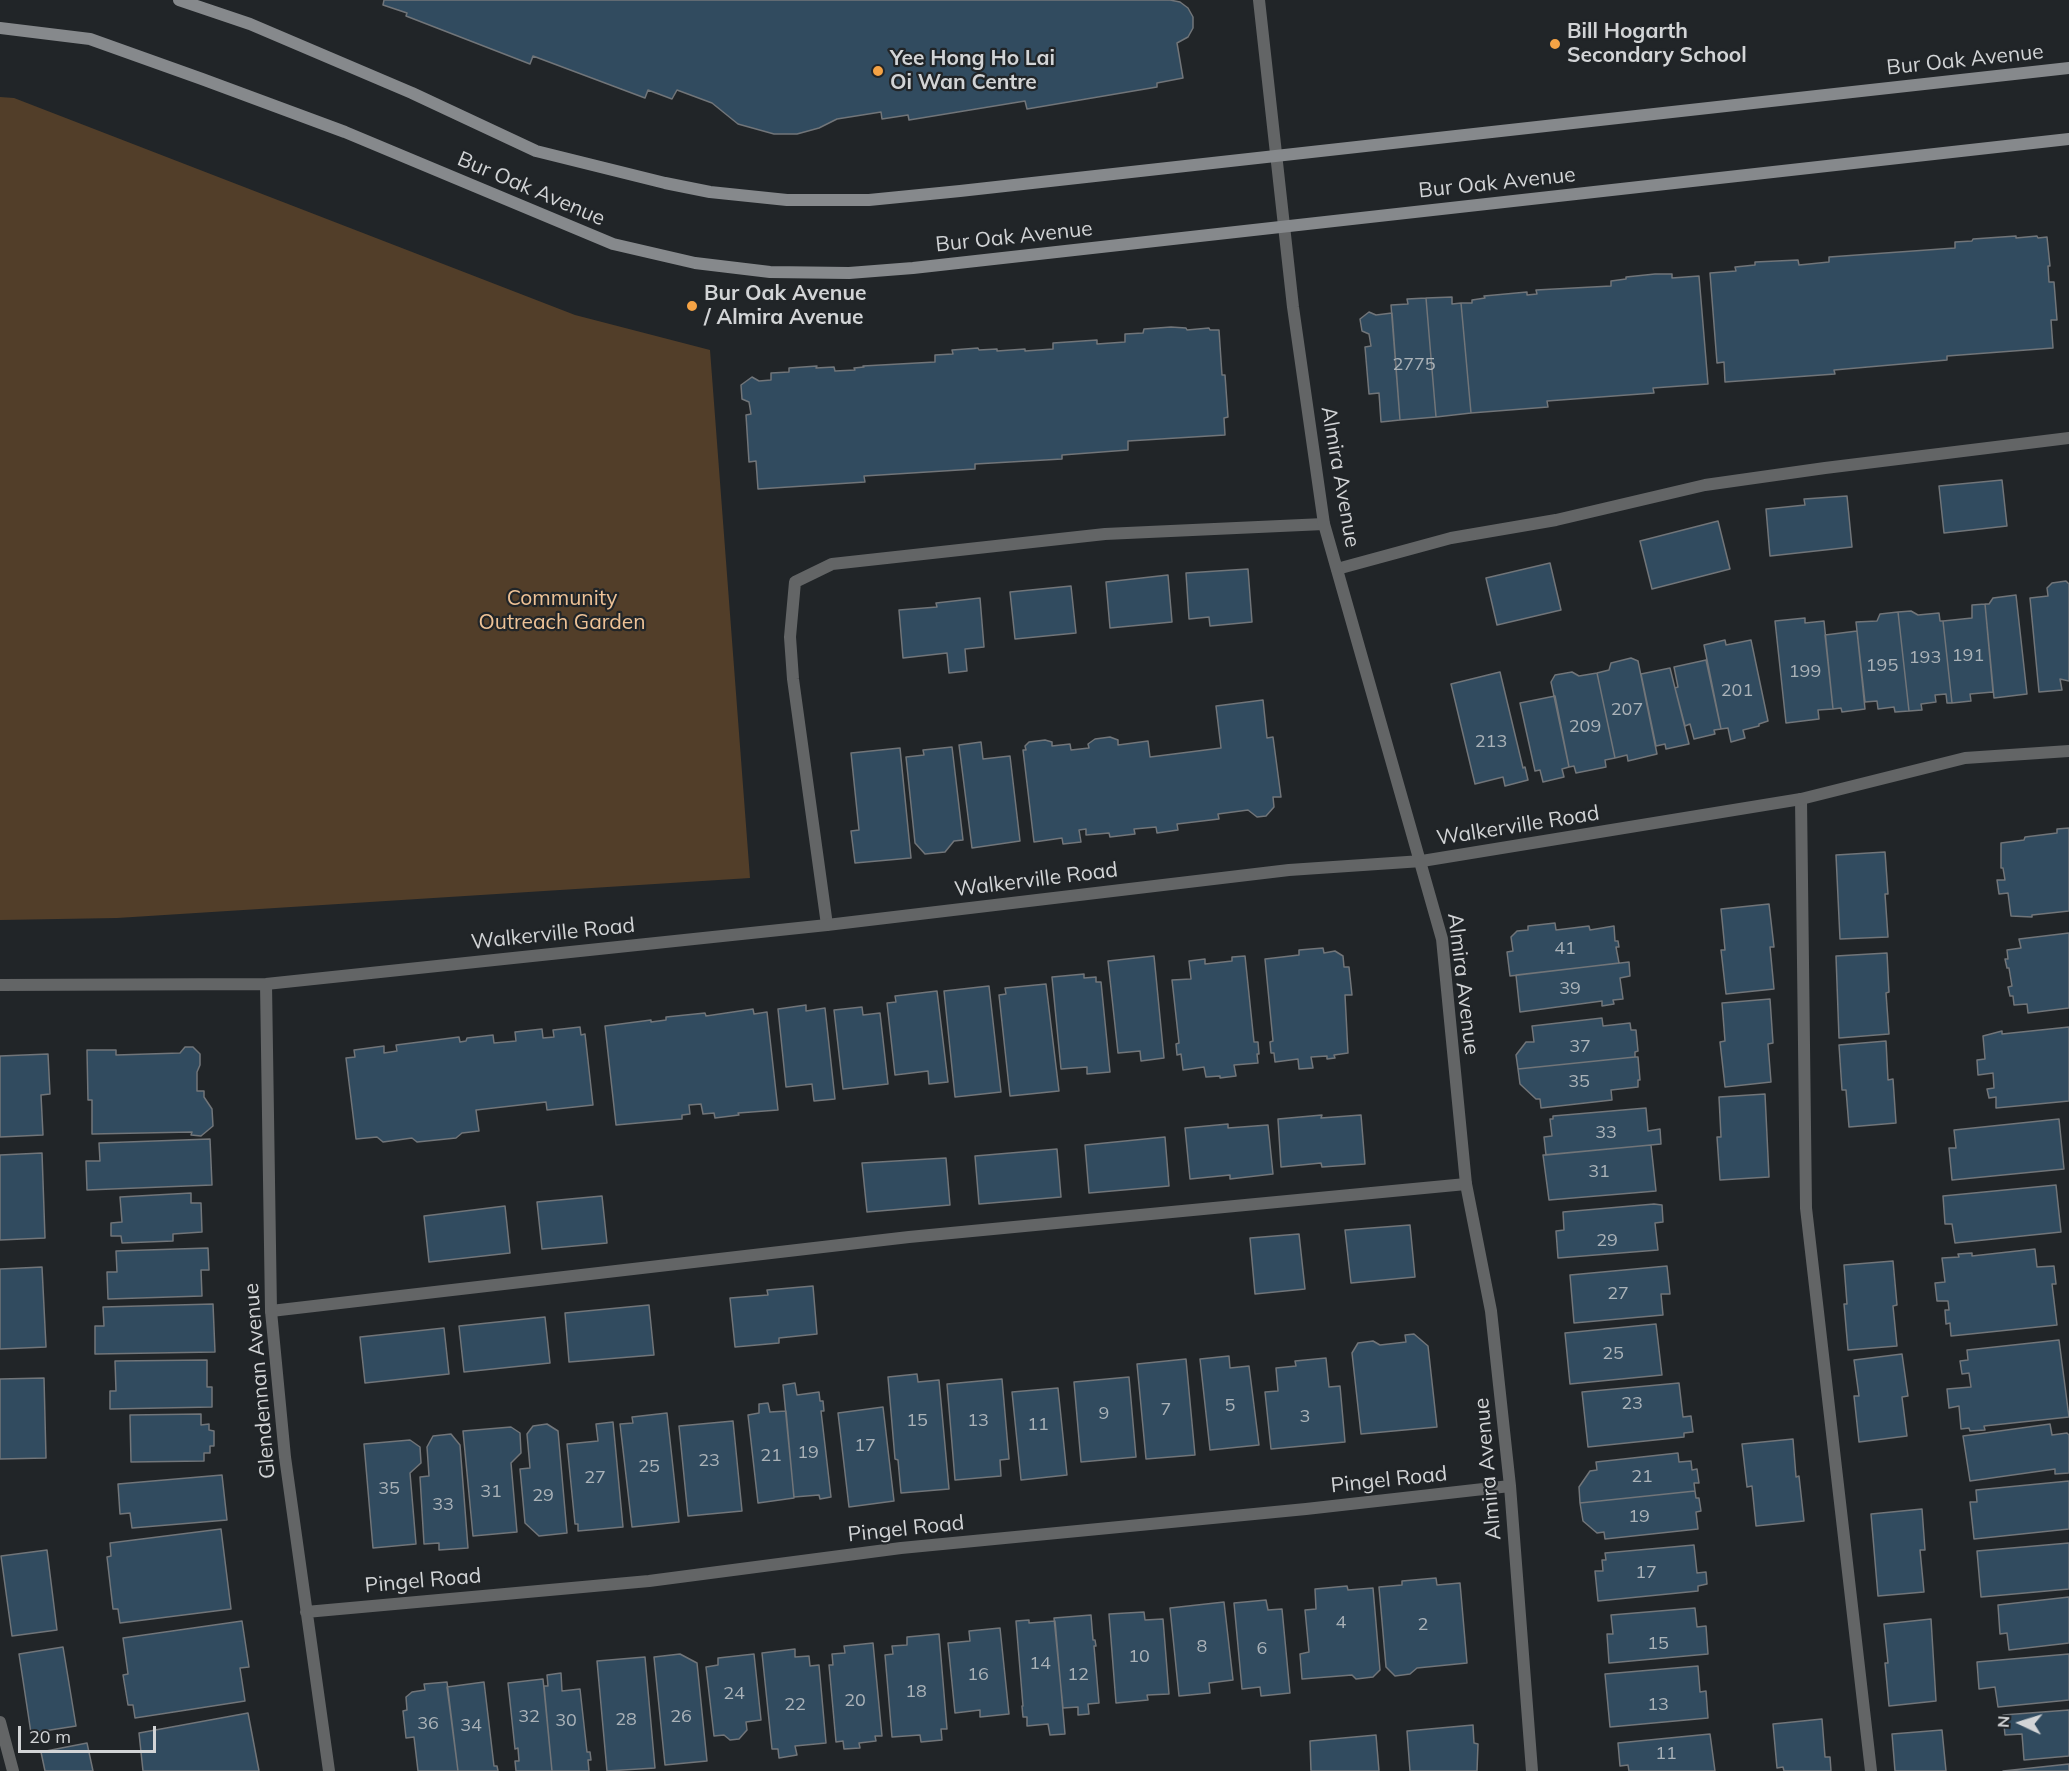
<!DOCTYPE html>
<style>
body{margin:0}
#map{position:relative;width:2069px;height:1771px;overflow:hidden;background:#212528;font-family:Mulish,sans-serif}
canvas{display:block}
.north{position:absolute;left:1991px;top:1693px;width:60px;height:60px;-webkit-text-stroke:4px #212528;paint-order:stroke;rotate:274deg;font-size:16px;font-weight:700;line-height:24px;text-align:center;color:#d2d4d6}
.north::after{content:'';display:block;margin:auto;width:21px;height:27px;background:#d2d4d6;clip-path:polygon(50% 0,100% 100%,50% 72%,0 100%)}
.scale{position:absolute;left:18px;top:1726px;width:138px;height:27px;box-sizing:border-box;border:3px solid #d2d4d6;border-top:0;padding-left:8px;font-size:18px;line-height:21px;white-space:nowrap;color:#d2d4d6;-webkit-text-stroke:4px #212528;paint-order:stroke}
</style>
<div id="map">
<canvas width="2069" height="1771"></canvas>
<div class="north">N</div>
<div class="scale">20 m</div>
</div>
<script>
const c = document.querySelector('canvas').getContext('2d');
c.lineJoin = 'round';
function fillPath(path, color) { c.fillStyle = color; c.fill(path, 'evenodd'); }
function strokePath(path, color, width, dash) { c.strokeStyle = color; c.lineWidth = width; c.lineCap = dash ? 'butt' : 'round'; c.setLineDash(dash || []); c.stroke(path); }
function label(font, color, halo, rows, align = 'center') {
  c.font = font + ' Mulish,sans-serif'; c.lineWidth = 4.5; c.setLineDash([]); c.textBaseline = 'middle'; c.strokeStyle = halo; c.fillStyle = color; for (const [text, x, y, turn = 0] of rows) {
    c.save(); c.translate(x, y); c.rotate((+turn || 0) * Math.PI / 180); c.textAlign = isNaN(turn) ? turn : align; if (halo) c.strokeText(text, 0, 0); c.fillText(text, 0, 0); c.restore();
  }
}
const green = new Path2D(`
 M0,97L14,98L575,315L710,350L750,878L117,918L0,920Z`);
const building = new Path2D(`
 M384,0H1170L1180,2L1188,8L1193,17V28L1188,37L1177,43L1183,78L1157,83V87L1027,109L1025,101L909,120L908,115L882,119L881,112L837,119L819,128L797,134H774L738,124L712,103L677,90L672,99L648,90L645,98L533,56L530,64L406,16L407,13L383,5Z
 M2016,236V238L2037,236L2038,238L2047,237L2050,266H2048L2049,282H2054L2057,320H2051L2053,348L1947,356V360L1834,370L1835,374L1725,382L1724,362L1717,363L1710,273L1736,271L1735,267L1755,265V262L1798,260L1799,265L1829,262V257L1955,248V242L1972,241L1973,239Z
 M1655,274H1672V278L1699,276L1708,384L1653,388L1654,393L1547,401L1548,407L1471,413L1461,303H1472V300L1485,298L1484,296L1527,292V295L1537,294L1536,290L1611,286V281L1626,279V277Z
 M1452,297V304L1461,303L1471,413L1436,417L1426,298Z
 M1426,298L1436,417L1400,420L1391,305L1408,304L1407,299Z
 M1369,312L1376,315L1392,313L1400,420L1381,422L1379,393L1369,394L1365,347L1371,346L1369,334L1362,331L1360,319Z
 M1171,327L1186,328L1187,330L1209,328L1210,330H1219L1222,375H1225L1228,417L1224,418L1225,435L1128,441V450L1062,455V459L975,464V469L864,476L865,482L758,489L756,461L749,462L746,415L751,414L749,402L742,399L741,385L752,377L759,381L771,380V373L789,372V368L817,366L816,368L834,367L835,371L855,370L854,368L864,367L863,366L935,362V355L953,354L952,350L978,348L979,350L997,349V351L1025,349V351L1053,349V343L1097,340V344L1125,342V334L1143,333L1144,329Z
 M2002,480L2007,526L1944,533L1939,486Z
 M1847,496L1852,547L1770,556L1766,509L1805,505L1804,499Z
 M1718,521L1730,569L1652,589L1640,541Z
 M1550,563L1561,610L1497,625L1486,578Z
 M1248,569L1252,622L1210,626L1209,617L1189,619L1186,573Z
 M1168,575L1172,622L1110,628L1106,582Z
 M2066,581L2069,584V681L2060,679L2062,690L2039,692L2030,598L2048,596L2047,588L2052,583Z
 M1071,586L1076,633L1015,639L1010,592Z
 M2016,595L2027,694L1994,698L1985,604H1989L1993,598Z
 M980,598L984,647L965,649L967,671L949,673L947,653L903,658L899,610L937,607L936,603Z
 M1985,604L1993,692L1970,694L1971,701L1952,703L1943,621L1972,618V605Z
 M1911,611L1918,615L1939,613L1940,621H1943L1952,703H1947L1946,694L1935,695L1936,702L1921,704L1922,710L1909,711L1898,612Z
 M1898,612L1909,711L1895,712L1894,707L1878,709L1877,701L1865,702L1856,622L1877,621L1880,614Z
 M1805,618V623L1824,621L1833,709L1818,710L1819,719L1786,723L1775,621Z
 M1857,631L1865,709L1842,712L1841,708L1833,709L1825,635Z
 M1725,640L1726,645L1751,640L1768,721L1759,724V726L1743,730L1745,738L1731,742L1728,728L1721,729L1704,645Z
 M1631,658L1638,661L1657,754L1628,761L1627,755L1615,758L1597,673L1609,670L1611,663Z
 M1706,660L1721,729L1714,730L1715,734L1694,739L1690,724L1685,726L1675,688L1678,687L1674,667Z
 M1670,668L1689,744L1666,749L1665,744L1656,746L1641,674Z
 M1500,672L1523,768L1525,767L1528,780L1505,786L1503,777L1475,784L1451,684Z
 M1572,672L1579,676L1597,673L1615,758L1605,760L1606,767L1576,773L1574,766L1569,767L1551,682L1555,675Z
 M1555,696L1569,767L1562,769L1564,777L1543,782L1540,770L1535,771L1520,703Z
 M1263,700L1267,738L1273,737L1281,797H1273L1274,807L1266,816L1257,817L1248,810L1218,814L1219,819L1177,824L1178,830L1157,833L1156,827L1134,829L1135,834L1110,837L1109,833L1086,835V829L1079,830L1081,842L1063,844L1062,838L1034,842L1023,750H1026L1025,746L1029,742L1045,740L1052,742V746L1070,744L1071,750L1089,748L1088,744L1095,739L1110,737L1118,740V745L1148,741L1150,757L1221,748L1216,706Z
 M981,742L983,759L1010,756L1020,841L972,848L959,745Z
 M952,747L963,840L954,841L945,852L925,854L915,843L906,757L924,755L923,750Z
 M900,748L911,858L855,863L851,831L859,830L851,753Z
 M2069,828V911L2032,915V917L2011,916L2008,893L1999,894L1997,880H2005L2003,868H2001V843L2024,840L2025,837L2057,833V829Z
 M1885,852L1888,894H1885L1888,937L1840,939L1836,855Z
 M1769,904L1774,947H1770L1774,989L1726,994L1721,950H1725L1721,909Z
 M1555,923L1556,930L1589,926L1590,930L1614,926L1615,941H1618L1619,947H1616L1619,963L1510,976L1507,952L1513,951L1511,937L1517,931L1528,930V926Z
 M2069,933V1008L2028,1013L2027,1004L2014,1005L2013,996H2010L2008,987L2012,986L2009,968H2007L2005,959H2008L2007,950L2021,948L2019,939Z
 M1323,948L1324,953L1335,951L1343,956L1344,967H1349L1352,995H1345L1348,1053L1334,1055L1335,1058L1327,1059V1056L1311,1057L1313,1068L1299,1069L1298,1059L1275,1062L1274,1053H1271L1270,1042L1273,1041L1265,959L1299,955V950Z
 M1887,953L1889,992L1886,993L1889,1034L1839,1038L1836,956Z
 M1154,956L1164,1058L1141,1061L1140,1051L1118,1053L1108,961Z
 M1245,956L1254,1042H1258L1259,1054H1257L1258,1063L1234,1065L1236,1076L1220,1078V1076L1206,1077L1204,1067L1183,1070L1181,1054L1177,1055L1176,1044L1179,1043L1172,980L1191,979L1189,961L1205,959V964L1232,961V957Z
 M1629,962L1630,976L1620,978L1623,999L1613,1000L1614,1004L1602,1006V1001L1520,1012L1516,975Z
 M1084,974V978L1096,977V982H1101L1110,1072L1087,1074V1067L1061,1069L1052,977Z
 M1046,984L1059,1091L1010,1096L999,995L1006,994L1005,988Z
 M989,986L1001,1092L955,1097L944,991Z
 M937,991L948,1082L929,1084L928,1071L895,1075L887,1003L896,1002L895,996Z
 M1770,999L1773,1043L1768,1044L1771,1082L1725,1087L1720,1042L1725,1041L1722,1003Z
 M806,1005V1011L825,1008L835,1099L814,1101L812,1084L786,1087L778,1009Z
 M862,1007L863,1015L880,1013L888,1084L843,1089L834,1010Z
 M753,1009L754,1014L767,1012L778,1110L738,1113L739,1115L715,1118L714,1113L703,1114L701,1104L689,1105L690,1114L682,1115V1119L616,1125L605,1026L651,1020V1022L666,1020V1017L705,1013L706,1016Z
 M1602,1018L1603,1026L1630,1023L1631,1030H1636L1638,1051L1635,1052V1057L1518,1069L1516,1055L1526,1042H1534L1532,1026Z
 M580,1027L581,1035L585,1034L593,1105L547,1110L546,1102L476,1110L479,1131L462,1133L456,1138L417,1142L412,1138L383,1142L377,1137L356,1139L346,1058L355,1057L354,1050L384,1046V1053L397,1051L396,1045L459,1037L460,1042L466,1041L467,1038L493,1035L494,1043L516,1041L515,1032L542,1029L543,1038L554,1037L553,1030Z
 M2069,1027V1101L1996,1108V1097L1989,1098L1987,1089L1994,1088L1993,1073L1978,1075L1977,1060L1985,1059L1983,1036L2002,1031V1034Z
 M1886,1041L1888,1080L1893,1079L1896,1123L1849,1127L1846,1090H1842L1839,1045Z
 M185,1047H193L200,1054V1065L197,1072V1091H204V1097L212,1109L213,1126L201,1136L191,1135L192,1132L92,1134V1100H88L87,1050H116V1055L180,1053Z
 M48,1054L50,1094L41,1095L43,1135L0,1137V1056Z
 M1635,1057H1638L1640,1080H1638V1087L1611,1090L1612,1100L1541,1108L1540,1099H1536L1520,1084L1518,1069Z
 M1765,1094L1769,1177L1720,1180L1717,1137H1721L1719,1097Z
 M1646,1108L1648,1131L1660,1129L1661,1144L1546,1155L1544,1137L1552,1136L1550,1119H1553V1116Z
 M1322,1115L1321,1118L1361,1115L1365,1164L1322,1167L1321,1163L1281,1167L1278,1119Z
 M2059,1119L2064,1169L1952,1180L1949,1148H1956L1954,1130Z
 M1228,1124V1128L1268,1125L1273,1174L1230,1179V1175L1190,1179L1185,1128Z
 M1165,1137L1169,1186L1089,1193L1085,1145Z
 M210,1139L212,1185L87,1190L86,1161H100L99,1143Z
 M1651,1145L1656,1191L1549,1200L1543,1155Z
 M1057,1149L1061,1197L979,1204L975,1156Z
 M42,1153L45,1238L0,1240V1155Z
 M946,1158L950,1205L867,1212L862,1163Z
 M2056,1185L2061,1232L1955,1243L1952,1224H1945L1943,1196Z
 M191,1193V1203H201L202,1232L173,1234V1241L122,1243L121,1236H111V1223L122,1222L120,1197Z
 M602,1196L607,1243L542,1249L537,1202Z
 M1654,1204L1662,1205L1663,1222L1655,1223L1658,1250L1558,1258L1556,1231L1564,1230L1563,1212Z
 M505,1206L510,1253L429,1262L424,1216Z
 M1410,1225L1415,1277L1351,1283L1345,1230Z
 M1299,1234L1305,1289L1255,1294L1250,1238Z
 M208,1248L209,1270H201L202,1296L108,1299L107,1272H117L116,1251Z
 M2035,1249L2037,1267L2054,1266L2056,1284H2052L2057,1325L1951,1336L1950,1323L1946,1324L1945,1310H1949L1948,1301H1937L1935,1283L1945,1282L1942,1258L1959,1257L1958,1254L1972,1253V1256Z
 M1893,1261L1897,1305L1893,1306L1897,1346L1848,1350L1844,1304H1847L1844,1265Z
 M1667,1266L1670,1294H1661L1663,1315L1574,1323L1570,1275Z
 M42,1267L46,1347L0,1349V1269Z
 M813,1286L817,1334L779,1338V1343L735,1347L730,1298L768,1295L767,1290Z
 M213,1304L215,1352L95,1354V1326H104L103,1307Z
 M649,1305L654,1355L569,1362L565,1313Z
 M545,1317L550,1363L464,1372L459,1326Z
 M1656,1324L1662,1375L1570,1384L1565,1333Z
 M444,1328L449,1374L365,1383L360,1337Z
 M1414,1334L1428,1346L1437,1427L1361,1434L1352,1353L1358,1343L1373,1341L1380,1345L1406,1342L1405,1335Z
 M2059,1340L2069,1417L1984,1426L1985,1430L1970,1431L1969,1428L1961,1429L1959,1406L1949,1408L1947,1389L1971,1387L1969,1373L1962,1374L1960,1361L1968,1360L1967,1350Z
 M1902,1354L1908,1396L1902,1397L1907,1436L1859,1442L1854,1396H1859L1854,1360Z
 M1229,1356L1230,1368L1249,1366L1259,1445L1210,1450L1200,1359Z
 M1326,1358L1329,1387L1340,1386L1345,1442L1271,1449L1265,1392L1278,1391L1276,1368L1296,1366L1295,1361Z
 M1186,1359L1195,1455L1146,1459L1137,1364Z
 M207,1360V1387H212V1407L110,1409V1391H116L115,1361Z
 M917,1374L918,1382L939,1380L949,1489L901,1493L898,1460L895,1459L888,1377Z
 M1129,1377L1136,1457L1081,1462L1074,1382Z
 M44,1378L46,1458L0,1459V1379Z
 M1002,1379L1009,1459L1000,1460L1001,1476L955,1480L947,1384Z
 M795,1383L797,1395L819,1392L820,1401H823L824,1411H821L831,1497L820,1499L819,1495L794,1497L783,1385Z
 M1679,1383L1683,1417L1691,1416L1693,1432L1684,1433V1437L1588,1447L1582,1392Z
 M1058,1388L1067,1475L1021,1480L1012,1392Z
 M768,1403L770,1412L786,1411L794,1498L758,1503L748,1415L759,1413V1404Z
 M883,1407L894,1501L849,1507L838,1413Z
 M667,1413L679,1522L632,1527L620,1424L633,1423L632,1417Z
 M201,1414V1425L209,1424V1430L214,1431V1446H210V1453H204V1461L131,1462L130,1415Z
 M733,1421L742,1511L688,1516L679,1426Z
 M613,1422L623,1527L578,1531V1524H575L567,1444L598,1441L596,1424Z
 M547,1424L558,1431L567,1533L539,1536L525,1523L520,1469L530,1468L527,1434L533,1426Z
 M2050,1424L2052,1435L2067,1433L2069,1435V1473L2055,1474V1469L1970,1481L1963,1436Z
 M511,1427L520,1433L521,1453L511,1463L517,1532L473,1536L463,1431Z
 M451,1434L460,1445L468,1548L439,1550V1543L424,1544L420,1477L429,1476L427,1447L433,1436Z
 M1793,1439L1796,1477L1799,1476L1804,1521L1756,1526L1752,1486L1747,1487L1742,1444Z
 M410,1440L420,1447L421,1463L410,1473L416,1544L373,1548L364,1444Z
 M1678,1453L1679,1462L1691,1461L1692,1470L1697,1469L1699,1483H1694L1695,1491L1580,1503L1579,1487L1590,1471L1597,1470L1596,1462Z
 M222,1475L227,1520L132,1528L130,1513L120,1514L118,1484Z
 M2069,1481V1529L1974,1539L1970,1502H1977L1976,1490Z
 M1695,1491L1696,1498H1699L1701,1511L1696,1512L1698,1529L1605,1539L1604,1532L1597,1533L1583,1521L1580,1503Z
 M1922,1509L1925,1550H1920L1924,1592L1878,1596L1871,1514Z
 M221,1529L231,1609L120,1623L118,1609H113L107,1557L111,1556L110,1543Z
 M2069,1543V1589L1981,1597L1977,1551Z
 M1694,1545L1697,1573L1706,1572L1707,1584L1698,1586V1591L1598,1601L1595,1571H1603L1602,1560H1606L1605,1553Z
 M47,1550L57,1630L12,1636L1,1556Z
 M1436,1578L1437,1585L1460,1583L1467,1663L1417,1668L1410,1674L1395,1676L1386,1667L1379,1587L1402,1585V1581Z
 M1347,1586L1348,1590L1373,1588L1380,1670L1373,1677L1356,1679L1352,1675L1302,1679L1300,1654L1309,1652L1305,1610L1316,1609L1315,1589Z
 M2069,1597V1643L2009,1650L2007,1633L2000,1634L1998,1605Z
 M1266,1600L1268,1610L1282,1609L1290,1693L1261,1696L1260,1687L1242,1689L1234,1603Z
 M1224,1602L1233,1680L1209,1683L1210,1693L1179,1696L1170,1608Z
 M1695,1608L1697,1627L1706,1626L1708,1654L1609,1663L1607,1634H1613L1611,1615Z
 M1144,1612L1145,1620L1163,1619L1169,1694L1147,1695L1148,1700L1116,1703L1109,1614Z
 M1091,1615L1093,1640H1095L1096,1646H1094L1099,1703L1088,1704L1089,1714L1078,1715V1707L1063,1708L1054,1618Z
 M1931,1619L1936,1701L1889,1706L1885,1663H1888L1884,1624Z
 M1029,1620V1623L1055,1621L1065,1734L1050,1735L1048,1724L1027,1726V1717H1023L1022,1706H1023L1016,1621Z
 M242,1621L249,1667L240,1668L245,1701L135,1718L133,1705H128L123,1675L128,1674L123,1638Z
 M1000,1628L1009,1714L980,1717V1710L955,1713L948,1643L970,1641L969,1631Z
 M939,1634L947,1729H941L942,1740L921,1742L920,1735L892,1737L885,1655L893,1654L892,1646L907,1645V1637Z
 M873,1643L882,1736H875L876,1741L859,1743L860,1748L844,1749L843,1741L836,1742L829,1665H833L832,1654L845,1653L844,1646Z
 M63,1647L76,1726L31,1733L19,1654Z
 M795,1649V1657L809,1656L810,1666L819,1665L826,1743L795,1746L797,1755L779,1758L778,1749H772L762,1653Z
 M680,1654L697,1663L707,1761L665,1765L654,1657Z
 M754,1654L761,1720L746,1722L747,1730L739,1739L730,1740L724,1735L714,1736L706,1667L718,1665V1658Z
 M2069,1654V1700L1998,1707L1995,1687L1979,1689L1977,1662Z
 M645,1657L655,1768L607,1771L597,1661Z
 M1698,1666L1700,1692L1706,1691L1708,1718L1610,1727L1605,1674Z
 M561,1673L562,1691L580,1689L587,1752H590L591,1760H588L589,1771H552L544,1686H548L547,1675Z
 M543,1679L552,1771H516L515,1761H519L518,1748L515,1749L508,1683Z
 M447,1682L458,1771H418L414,1737L406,1738L403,1711L407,1710L406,1697L412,1692L425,1690L424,1684Z
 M484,1682L494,1766H497L498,1771H458L447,1687Z
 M2069,1710V1756L2024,1760L2022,1734L2005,1735L2003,1715Z
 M248,1713L259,1771H143L139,1733Z
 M1822,1719L1825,1757H1830L1831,1771H1784L1783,1767L1777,1768L1773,1724Z
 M1473,1725L1474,1743L1478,1744L1477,1771H1410L1407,1731Z
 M1942,1730L1946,1771H1895L1892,1734Z
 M1710,1734L1715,1771H1629L1628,1765L1620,1766L1618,1743Z
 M1376,1735L1379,1771H1311L1310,1741Z
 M87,1743L93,1771H45L41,1752Z
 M2069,1764V1771H2003Z`);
const lane = new Path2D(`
 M1337,569L1451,538L1556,520L1705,485L1825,468L2069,438
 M1801,799L1806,1208L1871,1771
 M827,925L793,679L790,637L795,582L832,564L1105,534L1324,524
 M271,1311L909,1237L1466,1184
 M0,1722L13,1771`);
const street = new Path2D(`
 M1259,0L1293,307L1324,524L1442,939L1466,1184L1491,1311L1510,1486L1532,1771
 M266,984L271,1311L285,1457L329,1771
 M0,985L266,984L827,925L1289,870L1422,861L1801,799L1965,758L2069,751
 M306,1612L649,1581L901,1548L1306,1509L1510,1486`);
const secondary = new Path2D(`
 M179,0L250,24L412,93L536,151L665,183L710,192L787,200H869L960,191L2069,68
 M0,28L90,39L202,79L345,132L613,244L695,263L770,272L849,273L913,268L2069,139`);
const markers = [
 [1555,44,6,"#f5a345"],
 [878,71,6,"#f5a345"],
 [692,306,6,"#f5a345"]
];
const numberNames = [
 ["2775",1414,365],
 ["191",1968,656],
 ["193",1925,658],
 ["195",1882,666],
 ["199",1805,672],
 ["201",1737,691],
 ["207",1627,710],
 ["209",1585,727],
 ["213",1491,742],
 ["41",1565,949],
 ["39",1570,989],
 ["37",1580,1047],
 ["35",1579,1082],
 ["33",1606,1133],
 ["31",1599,1172],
 ["29",1607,1241],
 ["27",1618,1294],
 ["25",1613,1354],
 ["23",1632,1404],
 ["5",1230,1406],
 ["7",1166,1410],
 ["9",1104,1414],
 ["3",1305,1417],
 ["15",917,1421],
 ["13",978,1421],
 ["11",1038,1425],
 ["17",865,1446],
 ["19",808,1453],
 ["21",771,1456],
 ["23",709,1461],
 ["25",649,1467],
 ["21",1642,1477],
 ["27",595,1478],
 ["35",389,1489],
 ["31",491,1492],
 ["29",543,1496],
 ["33",443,1505],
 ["19",1639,1517],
 ["17",1646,1573],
 ["4",1341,1623],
 ["2",1423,1625],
 ["15",1658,1644],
 ["8",1202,1647],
 ["6",1262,1649],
 ["10",1139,1657],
 ["14",1040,1664],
 ["16",978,1675],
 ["12",1078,1675],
 ["18",916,1692],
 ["24",734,1694],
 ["20",855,1701],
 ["22",795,1705],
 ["13",1658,1705],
 ["32",529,1717],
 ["26",681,1717],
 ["28",626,1720],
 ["30",566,1721],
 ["36",428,1724],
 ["34",471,1726],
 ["11",1666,1754]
];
const poiNames = [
 ["Bill Hogarth",1567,32],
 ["Secondary School",1567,56],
 ["Yee Hong Ho Lai",890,59],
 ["Oi Wan Centre",890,83],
 ["Bur Oak Avenue",704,294],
 ["/ Almira Avenue",704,318]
];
const streetNames = [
 ["Bur Oak Avenue",1965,60,-6],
 ["Bur Oak Avenue",1497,183,-6],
 ["Bur Oak Avenue",531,189,23],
 ["Bur Oak Avenue",1014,237,-6],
 ["Almira Avenue",1340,477,80],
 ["Walkerville Road",1518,826,-9],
 ["Walkerville Road",1036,880,-7],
 ["Walkerville Road",553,934,-6],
 ["Almira Avenue",1463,984,83],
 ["Glendennan Avenue",260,1381,-95],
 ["Almira Avenue",1488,1469,-95],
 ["Pingel Road",1389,1480,-6],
 ["Pingel Road",906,1529,-6],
 ["Pingel Road",423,1581,-5]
];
const parkNames = [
 ["Community",562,599],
 ["Outreach Garden",562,623]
];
fillPath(green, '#523e29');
fillPath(building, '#314b5f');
strokePath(building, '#717579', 1.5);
strokePath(lane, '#636566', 12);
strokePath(street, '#636566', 12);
strokePath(secondary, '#86898c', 12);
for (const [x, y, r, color] of markers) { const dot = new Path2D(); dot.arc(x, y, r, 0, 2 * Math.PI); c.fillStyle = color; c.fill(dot); strokePath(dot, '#212528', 2); }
label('18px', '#aab2b8', null, numberNames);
label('bold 21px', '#d2d4d6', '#212528', poiNames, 'left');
label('21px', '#d2d4d6', '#212528', streetNames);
label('21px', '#eec296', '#212528', parkNames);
</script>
